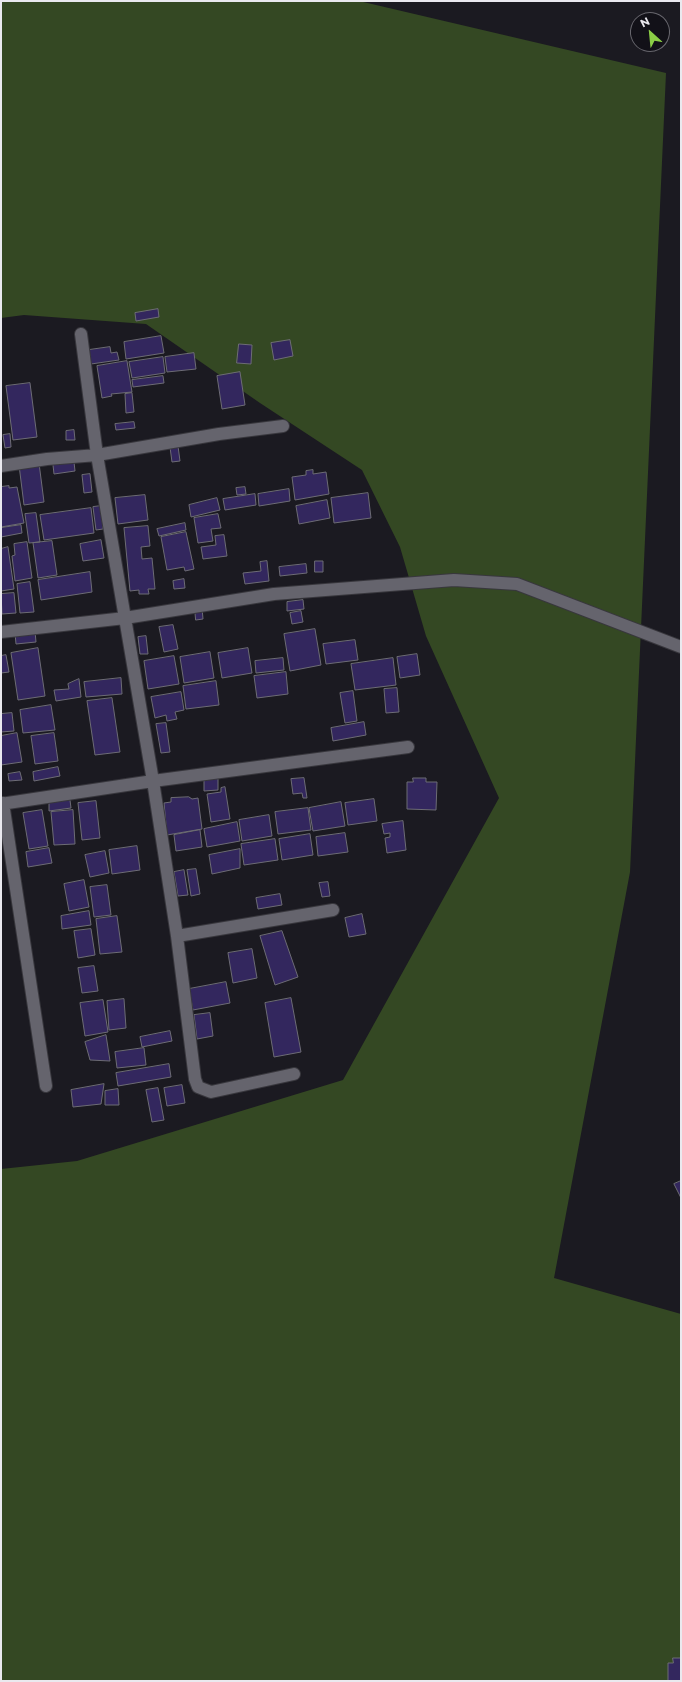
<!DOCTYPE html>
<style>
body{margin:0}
#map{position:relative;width:682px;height:1682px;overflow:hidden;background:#1b1a21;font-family:Montserrat,sans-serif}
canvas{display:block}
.frame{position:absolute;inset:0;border:2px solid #eae9ef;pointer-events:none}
.north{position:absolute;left:630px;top:12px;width:40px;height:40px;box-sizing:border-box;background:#121118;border:1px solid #68676e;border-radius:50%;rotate:333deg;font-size:11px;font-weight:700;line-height:16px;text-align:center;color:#eae9ef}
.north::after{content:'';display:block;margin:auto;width:14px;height:18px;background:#8bce46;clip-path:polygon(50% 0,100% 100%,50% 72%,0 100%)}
</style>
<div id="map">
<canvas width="682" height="1682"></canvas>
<div class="frame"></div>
<div class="north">N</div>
</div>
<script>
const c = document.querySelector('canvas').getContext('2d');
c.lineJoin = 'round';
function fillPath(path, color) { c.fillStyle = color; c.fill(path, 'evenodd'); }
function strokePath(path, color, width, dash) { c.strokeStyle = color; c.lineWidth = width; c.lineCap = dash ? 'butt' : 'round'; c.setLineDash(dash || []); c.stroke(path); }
const green = new Path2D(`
 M1,1H359L666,73L630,872L554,1278L681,1314V1681H1V1169L77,1161L343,1080L499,798L426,636L400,547L362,470L260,403L146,324L24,315L1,318Z`);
const building = new Path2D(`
 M158,309L159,317L136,321L135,313Z
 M161,336L164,353L126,359L124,342Z
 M290,340L293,356L274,360L271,343Z
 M239,344L252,345L251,364L237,363Z
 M110,347L111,353L117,352L119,360L91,364L89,350Z
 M194,353L196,369L167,372L165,357Z
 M163,357L165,373L132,378L129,362Z
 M127,361L132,392L111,394L112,396L102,398L97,366Z
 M240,372L245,405L222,409L217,376Z
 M163,376L164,383L133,387L132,380Z
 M30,383L37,437L13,440L6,386Z
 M132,393L134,412L126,413L125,394Z
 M134,422L135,428L116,430L115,424Z
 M74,430L75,440H66V431Z
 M10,434L11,447L5,448L3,435Z
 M178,446L180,461L172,462L170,447Z
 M74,462L75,471L54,474L53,465Z
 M39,463L44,502L24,505L19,465Z
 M313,470V474L326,472L329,494L295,500L292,477L306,475V471Z
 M90,474L92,492L84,493L82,475Z
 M9,486V488L17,487L24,523L1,527V487Z
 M245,487L246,494L237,495L236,488Z
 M289,489L290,501L259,506L258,494Z
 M368,493L371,518L334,523L331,498Z
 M255,494L256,505L225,510L223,499Z
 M145,495L148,520L118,524L115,498Z
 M217,498L220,510L191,517L189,505Z
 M327,500L330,518L299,524L296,506Z
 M101,506L103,529L96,530L93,507Z
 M91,508L94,533L44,540L40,515Z
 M36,513L40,542L29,543L25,514Z
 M218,514L221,528L211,529L213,541L198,543L194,518Z
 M185,523L186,530L159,536L157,529Z
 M21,525L22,533L1,537V528Z
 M148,526L150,546L141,547L142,559L152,558L155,589H148L149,594H139V590L130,591L124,528Z
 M186,532L194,569L185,571L184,567L167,570L161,537Z
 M224,535L227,556L203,559L201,547L216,545L215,536Z
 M101,540L104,558L83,561L80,544Z
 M52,541L57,575L38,578L33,543Z
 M27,542L32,578L15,581L12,556L15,555L14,544Z
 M8,547L14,589L1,591V549Z
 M267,561L269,581L245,584L243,573L261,571L260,562Z
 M315,561H323V572H315Z
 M306,564L307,573L280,576L279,567Z
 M90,572L92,592L41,600L38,580Z
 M184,579L185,588L174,589L173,581Z
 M30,582L34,612L20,613L17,584Z
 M14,593L16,613L2,614L1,594Z
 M303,600L304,609L287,611V602Z
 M195,608H202L203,619L196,620Z
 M301,611L303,622L292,624L290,613Z
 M173,625L178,649L164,652L159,627Z
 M315,629L321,665L290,671L284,634Z
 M35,631L36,642L16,644L15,633Z
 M146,636L148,654H140L138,637Z
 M355,640L358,660L326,664L323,644Z
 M38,648L45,696L18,700L11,653Z
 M248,648L252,673L222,678L218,653Z
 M210,652L214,678L184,683L180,657Z
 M417,654L420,675L400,678L397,657Z
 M6,655L9,672L1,673V656Z
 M174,656L179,684L148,689L144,661Z
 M283,658L284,670L256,673L255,661Z
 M393,658L396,685L355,690L351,664Z
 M286,672L288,694L257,698L254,676Z
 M121,678L122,694L86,697L84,682Z
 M79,679L81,697L56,701L54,690L69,689L68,684Z
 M216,681L219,705L186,709L183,686Z
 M397,688L399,712L386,713L384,689Z
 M353,691L357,721L345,723L340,693Z
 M181,692L184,710L175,712L177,719L167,721L166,715L155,718L151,697Z
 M112,698L120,752L95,755L87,701Z
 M51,705L55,730L23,733L20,710Z
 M12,713L14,731L1,732V714Z
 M364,722L366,735L333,741L331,728Z
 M166,723L170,752L161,753L156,724Z
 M17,733L22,762L1,765V736Z
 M54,733L58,761L35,764L31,736Z
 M58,767L60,776L34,781L33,772Z
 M20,772L22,780L9,781L8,774Z
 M304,778L307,798H303L302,793L293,794L291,779Z
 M413,778H426V782H437L436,810L407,809V782H413Z
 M218,779V790L204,791V780Z
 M225,787L230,819L211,822L207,794L221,792V788Z
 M189,797L192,799L198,798L202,829L167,835L164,803L171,802V798Z
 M374,799L377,821L348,825L345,803Z
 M70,800L71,808L49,811V803Z
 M96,801L100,838L82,840L78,803Z
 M341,802L345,826L313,831L309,808Z
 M308,808L311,830L278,834L275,812Z
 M42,810L48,846L29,849L23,813Z
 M73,810L75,844L54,845L51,812Z
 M269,815L272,836L242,841L239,820Z
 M403,821L406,850L387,853L385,838L390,837V833L384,834L382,824Z
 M237,822L240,841L207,847L204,829Z
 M200,830L202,847L176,851L174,835Z
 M345,833L348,852L318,856L316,837Z
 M310,834L313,855L282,860L279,839Z
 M275,839L278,860L244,865L241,844Z
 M137,846L140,870L112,874L109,850Z
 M49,848L52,863L28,867L26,852Z
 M240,849V868L212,874L209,855Z
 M105,851L109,873L90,877L85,855Z
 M196,869L200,894L191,896L187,870Z
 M184,870L188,895L178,896L174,872Z
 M84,880L89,907L69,911L64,884Z
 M328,882L330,896L322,897L319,883Z
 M107,885L111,915L94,917L90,887Z
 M280,894L282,905L258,909L256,898Z
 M89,911L91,925L62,929L61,916Z
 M362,914L366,934L349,937L345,918Z
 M117,916L122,952L100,954L96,919Z
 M91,929L95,955L78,958L74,931Z
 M282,931L298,977L275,985L260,936Z
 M252,949L257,978L233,983L228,953Z
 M94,966L98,991L82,993L78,968Z
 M226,982L230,1003L193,1010L189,989Z
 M291,998L301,1052L274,1057L265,1003Z
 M124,999L126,1028L109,1030L107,1001Z
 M103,1000L108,1032L85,1036L80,1003Z
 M210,1013L213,1036L197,1039L194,1015Z
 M170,1031L172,1041L142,1047L140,1037Z
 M106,1035L110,1061L90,1060L85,1042Z
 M144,1048L146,1065L117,1068L115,1052Z
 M169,1064L171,1077L118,1086L116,1073Z
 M104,1084L101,1104L73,1107L71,1090Z
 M182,1085L185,1103L167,1106L164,1088Z
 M158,1088L164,1120L152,1122L146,1090Z
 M118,1089L119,1105H105V1091Z
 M681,1181V1198L674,1184Z
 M673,1658H681V1681H668V1663H673Z`);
const minor = new Path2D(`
 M81,334L97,455L153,781L177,936L195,1079L198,1087L211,1092L294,1074
 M1,466L47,459L97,455L219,434L283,426
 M1,632L125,618L274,594L454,580L517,584L681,647
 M3,803L46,1086
 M1,804L153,781L408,747
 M177,936L333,910`);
fillPath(green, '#344823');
fillPath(building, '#33275e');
strokePath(building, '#6d6c75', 1);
strokePath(minor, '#38373d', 14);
strokePath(minor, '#65646d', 12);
</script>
